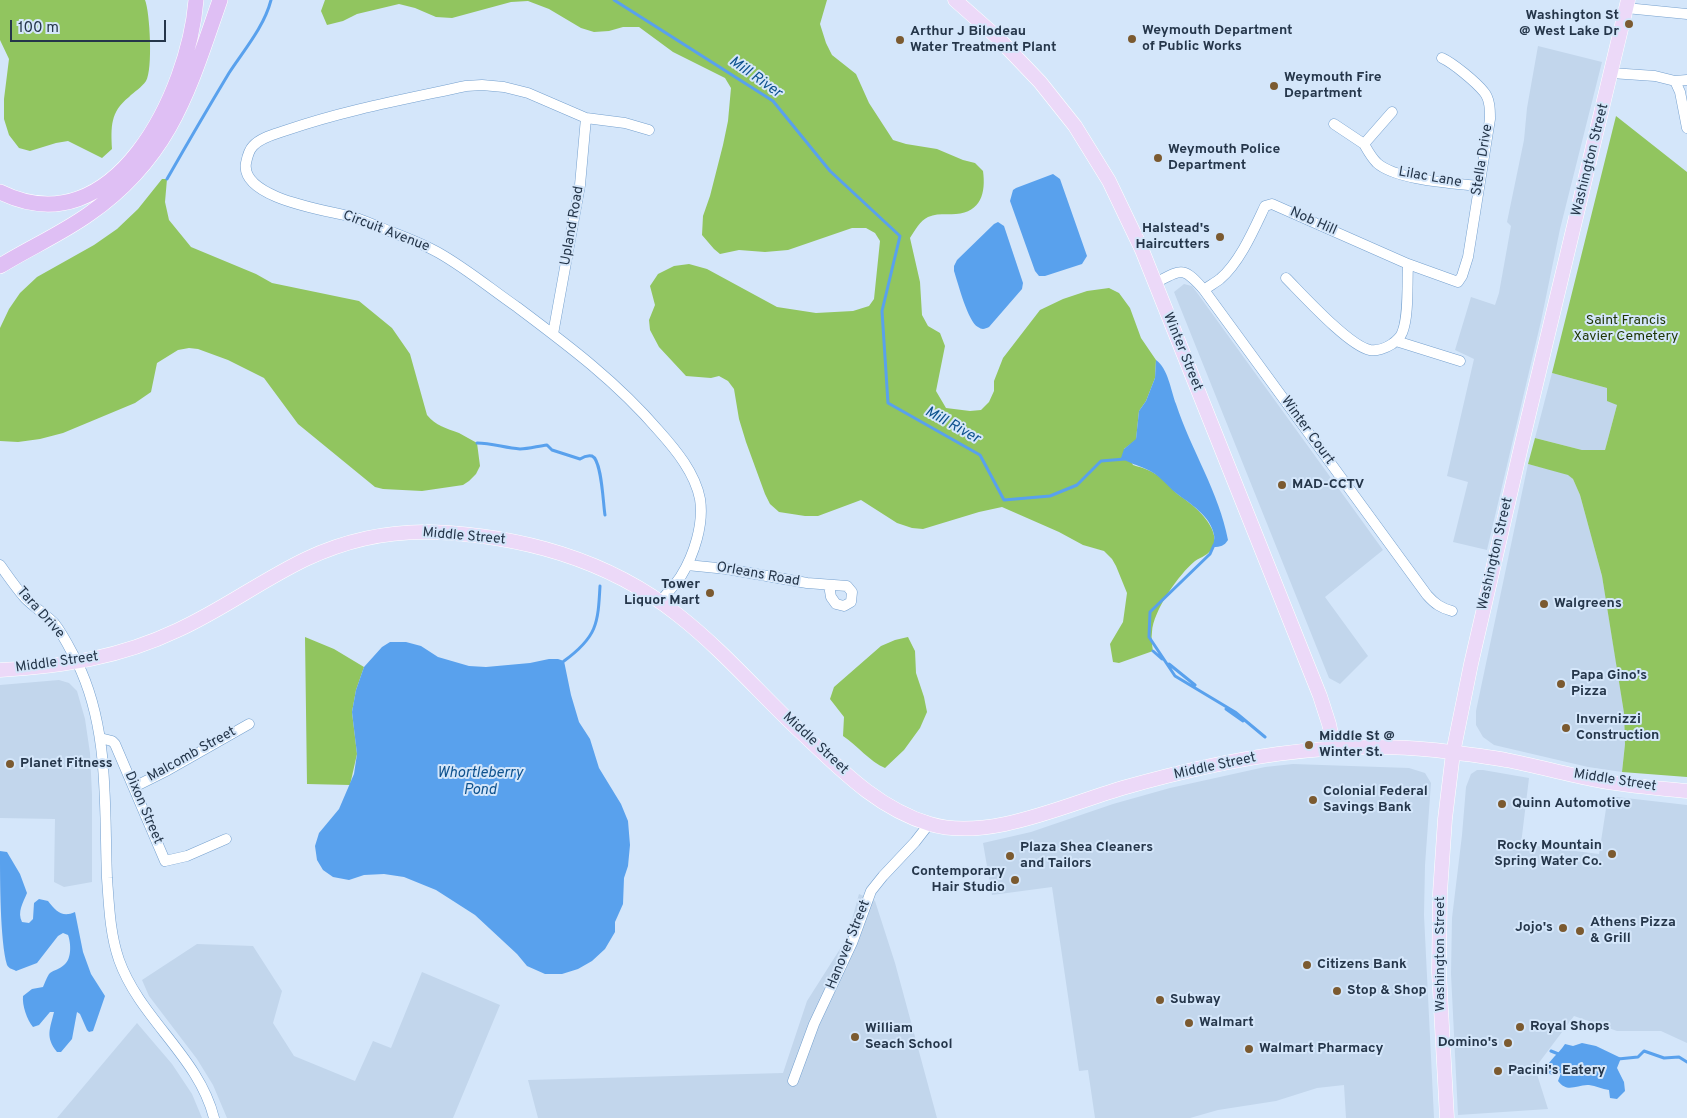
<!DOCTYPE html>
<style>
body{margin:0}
#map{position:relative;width:1687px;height:1118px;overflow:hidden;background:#d4e6fa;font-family:Overpass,sans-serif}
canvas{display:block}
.scale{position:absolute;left:10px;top:20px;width:156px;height:22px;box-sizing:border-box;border:2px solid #25364a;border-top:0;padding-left:6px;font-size:15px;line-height:18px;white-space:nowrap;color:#25364a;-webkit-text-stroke:4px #d4e6fa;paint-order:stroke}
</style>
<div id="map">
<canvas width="1687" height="1118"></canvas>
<div class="scale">100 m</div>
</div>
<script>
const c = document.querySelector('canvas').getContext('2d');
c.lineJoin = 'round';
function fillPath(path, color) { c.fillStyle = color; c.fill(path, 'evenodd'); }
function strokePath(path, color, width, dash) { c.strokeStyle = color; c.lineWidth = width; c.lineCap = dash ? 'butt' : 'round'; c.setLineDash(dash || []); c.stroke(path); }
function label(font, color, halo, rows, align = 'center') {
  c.font = font + ' Overpass,sans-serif'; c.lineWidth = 4; c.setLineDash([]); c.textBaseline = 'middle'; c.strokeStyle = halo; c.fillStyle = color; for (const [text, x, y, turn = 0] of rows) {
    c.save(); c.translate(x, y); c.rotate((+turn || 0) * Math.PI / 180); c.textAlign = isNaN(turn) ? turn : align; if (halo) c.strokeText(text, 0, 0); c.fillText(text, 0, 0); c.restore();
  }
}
const built = new Path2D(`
 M1538,46L1602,62L1560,229L1541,321L1487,550L1453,542L1468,482L1447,476L1474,359L1455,350L1471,297L1495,305L1499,293L1511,226L1507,222L1524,140L1527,108Z
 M1184,284L1192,286L1198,294L1383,550L1325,597L1368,656L1340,684L1329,678L1174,292Z
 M1552,373L1607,388L1617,405L1605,450H1582L1535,438Z
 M1528,464L1568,474L1573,479L1580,495L1602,576L1618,674L1624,713L1625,744L1622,772L1588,767L1494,745L1483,737L1476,725V711Z
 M59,680L69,683L77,691L85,719L90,753L92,795V882L64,887L54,882L55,819L0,818V685Z
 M1293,764L1409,768L1425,773L1431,783L1425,865L1424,915L1434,1118H1346L1344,1085L1317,1088L1276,1101L1218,1110L1190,1118H1095L1088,1070L1079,1071L1052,887L992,895L983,843L1031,832L1113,804L1170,788L1265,767Z
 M1477,770H1483L1529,778L1521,844L1599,854L1608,796L1687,805V1043L1661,1031H1617L1574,1016L1535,1068L1548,1109L1458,1115L1451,974L1452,918L1462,835L1466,787L1471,774Z
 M859,894L875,901L895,963L937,1118H538L528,1080L783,1073L807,1001L847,938Z
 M197,944L253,946L282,991L273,1023L294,1056L355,1081L373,1041L391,1048L422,972L500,1005L453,1118H227L213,1085L197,1059L149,996L142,980Z
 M137,1023L172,1064L192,1094L202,1118H57Z`);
const green = new Path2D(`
 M0,0H145C150,12 153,70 146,81C142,87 134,92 129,97C110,112 111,127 112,149L102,158L68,141L56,143L30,151L19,148L9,135L4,119V99L9,59L0,40Z
 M325,0H827L820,24L826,43L832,55L856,74L869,103L893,140L906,144L937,149L963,160L975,163L983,171C986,193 981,212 956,214C947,215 937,213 928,217C920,221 915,230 910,238L920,282L922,315L928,326L940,333L945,346L936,391L946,408L970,411L981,410L989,402L994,391V381L1003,358L1040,310L1063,299L1087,291L1109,288L1119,293L1130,308L1141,338L1156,360L1155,378L1146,401L1139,411L1136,440L1124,449L1133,465C1143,468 1153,471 1161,478C1168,483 1173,491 1180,496C1194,505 1221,528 1213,547C1209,555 1201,557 1195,561C1179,574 1153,611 1152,632C1151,638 1152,645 1153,651L1119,663L1113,662L1110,644L1123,622L1127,593L1116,566L1112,559L1104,551L1083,545L1059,532L1002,507L979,512L923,529L912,528L897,523L861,500L818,516H805L779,512L770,504L765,494L746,442L739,419L734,389L728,381L719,376L711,378L686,376L659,347L650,330L649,320L655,305L650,286L658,274L674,266L689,264L707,269L777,307L816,313L853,311L869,306L874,299L880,241L875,233L866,228H852L788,250L765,252L739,250L720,254L714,249L702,235L703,216L710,196L723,145L728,121L731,88L725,78L673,52L639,27H623L609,31L594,32L581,28L549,9L528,1L511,2L452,18L436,17L415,8L399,4L357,14L343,21L327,25L321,11Z
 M1616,116L1687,172V777L1622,772L1625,744L1624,713L1602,576L1580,495L1573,479L1568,475L1528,464L1535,438L1582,450H1605L1617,405L1607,401V388L1552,373Z
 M162,179H167L165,202L169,220L191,247L256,274L272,283L359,301L392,328L410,354L427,415C436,426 446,428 459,433C465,436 471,440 477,443L480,466L476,474L469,481L463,485L422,491L383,489L375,487L298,424L264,378L228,360L198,349L189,348L178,350L157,363L151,392L135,403L63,433L40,439L18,442L0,441V328L9,309L20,293L37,277L94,245L117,229L138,209Z
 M305,637L334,649L364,667L356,690L352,712L357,754L350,785L307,784Z
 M908,637L915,651L916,673L924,697L927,712L920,728L904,750L885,768C870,762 857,745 843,736L844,717L830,699L834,687L881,646L895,640Z`);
const water = new Path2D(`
 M1053,174L1060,179L1087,256L1082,264L1045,276H1039L1035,271L1010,201L1013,190L1016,188Z
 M998,222L1004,226L1023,283L1022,289L989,327C985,329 982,330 978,327C968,322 958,283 954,271V266L957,260L994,224Z
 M1156,360C1168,368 1171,391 1176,404C1191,450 1219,492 1228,540C1224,546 1221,547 1213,547C1213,544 1215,539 1214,535C1211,516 1189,503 1176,493C1166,485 1159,474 1146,469C1137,465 1129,463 1121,458L1124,449L1136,439L1139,411L1146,401L1155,378Z
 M390,642H406L421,646L438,657L469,666L486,667L530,663L549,659H558L564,661L571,695L579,722L590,739L599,768L621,804L628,821L630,845L628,866L624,878L623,904L615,922V932L605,949L592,961L578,969L562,974H545L527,966L517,954L475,915L436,890L404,877L384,874L364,875L349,880L333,877L323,870L317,860L315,846L319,833L339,809L354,774L357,754L352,712L356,690L364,667L382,647Z
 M0,851L7,852L20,874L27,893C23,903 17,912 22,922L29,923L33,919L34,903L39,899L48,901C56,911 62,918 75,912L83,952L91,974L105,996L93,1031L89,1032L87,1030L80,1014L77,1012L72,1039L61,1052H57C45,1037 50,1029 54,1012H50L39,1025L33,1027C27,1020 22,1005 23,996L32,989L43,987C45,983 47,976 50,973C54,970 60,969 64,965C72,959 71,943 68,935L63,933L58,936L37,963L16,971C13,969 9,969 7,965C0,941 0,878 0,851Z
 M1582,1043L1596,1046L1621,1058L1617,1068L1624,1082L1625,1091L1617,1099L1610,1098L1609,1090C1602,1089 1596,1086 1589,1085C1577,1084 1568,1094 1558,1081L1561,1073L1552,1075L1545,1071C1550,1058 1558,1055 1565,1044L1573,1046Z`);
const stream = new Path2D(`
 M614,0L773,101L830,171L900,236L882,311L888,403L980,455L1004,500L1050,496L1077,485L1101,461L1125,459
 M167,179C187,144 208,108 229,73C244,50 264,27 271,0
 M477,443C492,443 505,448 520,449C529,449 538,446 547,445L552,450L580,459C583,457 587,455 592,456C602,460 603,504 605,515
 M1214,545L1210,554L1150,612L1149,637L1175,676L1235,712L1265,737
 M1153,651L1162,659
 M564,661C597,637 598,624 600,586
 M1169,664L1195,685
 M1226,709L1243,721
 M1551,1051L1561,1055
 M1618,1059L1638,1057L1644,1051L1664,1058L1679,1057L1687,1062`);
const minor = new Path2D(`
 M1626,8L1687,14
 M1611,73L1655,76L1675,81L1687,80
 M1675,81L1680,92L1687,128
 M1392,112L1364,144C1368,151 1371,157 1377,163C1396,180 1452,183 1479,186
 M1334,124L1364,144
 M649,130L625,123L586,118L528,93L504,87L482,85L466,86C406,99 345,110 287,130C276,134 261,137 253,146C249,150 247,158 246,163C240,198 325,210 348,216C358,218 369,223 379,227C399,235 420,242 439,253C467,269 491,289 517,307C569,346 617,382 659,431C676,450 695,473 700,499C704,524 694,555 681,576C675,585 667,593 660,602
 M1286,278C1302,294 1349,346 1370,350C1377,351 1386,348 1392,344C1396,341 1400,338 1402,333C1409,317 1407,283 1408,264
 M1155,283C1182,269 1183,266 1204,290L1427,595C1435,604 1441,608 1452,611
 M1204,290C1209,286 1215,283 1220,279C1240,262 1254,229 1265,206L1272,204L1408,264L1458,282L1462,276L1468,257L1490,119C1490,110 1490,99 1484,92C1476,82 1453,63 1442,58
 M553,334L580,185L586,118
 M1396,341L1460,361
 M0,565C8,576 16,588 25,598C34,607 45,614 54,623C63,634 70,649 77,662C110,729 104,806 107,878C109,906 110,934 119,960C140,1019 199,1057 214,1118
 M687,565L727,569L807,583L847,586L852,592L851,602L844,606L836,604L831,597L829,585
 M100,738L112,741L115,744L165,861L187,856L226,839
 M134,787L168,770L249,724
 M793,1081L814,1024L852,943L871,891L883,876L915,842L929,824`);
const major = new Path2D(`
 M955,0L998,38L1040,82L1075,126L1109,181L1142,250L1320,696L1329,724L1334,748
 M0,670C64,666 119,658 178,630C222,610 262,580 306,559C344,541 388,531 430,532C519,535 608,559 678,615C724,651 762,696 804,735C842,771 879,809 930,824C989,842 1069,803 1126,787C1225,759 1330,739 1434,750C1458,753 1483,756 1506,760C1536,766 1566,774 1596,780C1626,786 1657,788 1687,791
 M1447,1118L1439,972L1440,893L1445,819L1453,753L1471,664L1521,447L1628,0`);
const highway = new Path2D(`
 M0,192C115,249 189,91 196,0
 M0,266C29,248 61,234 89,214C171,157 189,89 220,0`);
const markers = [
 [1629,24,5,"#7b5a30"],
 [1132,39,5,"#7b5a30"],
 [900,40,5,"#7b5a30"],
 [1274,86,5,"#7b5a30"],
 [1158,158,5,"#7b5a30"],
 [1220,237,5,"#7b5a30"],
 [1282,485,5,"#7b5a30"],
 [710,593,5,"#7b5a30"],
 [1544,604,5,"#7b5a30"],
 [1561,684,5,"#7b5a30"],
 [1566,728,5,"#7b5a30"],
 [1309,745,5,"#7b5a30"],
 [10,764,5,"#7b5a30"],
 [1313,800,5,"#7b5a30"],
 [1502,804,5,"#7b5a30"],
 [1612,854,5,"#7b5a30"],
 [1010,856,5,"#7b5a30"],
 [1015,880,5,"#7b5a30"],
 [1563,928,5,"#7b5a30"],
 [1580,931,5,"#7b5a30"],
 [1307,965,5,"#7b5a30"],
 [1337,991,5,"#7b5a30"],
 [1160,1000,5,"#7b5a30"],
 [1189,1023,5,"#7b5a30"],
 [1520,1027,5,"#7b5a30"],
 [855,1037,5,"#7b5a30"],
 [1508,1043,5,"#7b5a30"],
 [1249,1049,5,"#7b5a30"],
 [1498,1071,5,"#7b5a30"]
];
const poiNames = [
 ["Washington St",1619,16,"right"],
 ["@ West Lake Dr",1619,32,"right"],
 ["Weymouth Department",1142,31],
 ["of Public Works",1142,47],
 ["Arthur J Bilodeau",910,32],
 ["Water Treatment Plant",910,48],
 ["Weymouth Fire",1284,78],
 ["Department",1284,94],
 ["Weymouth Police",1168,150],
 ["Department",1168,166],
 ["Halstead's",1210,229,"right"],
 ["Haircutters",1210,245,"right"],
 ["MAD-CCTV",1292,485],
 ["Tower",700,585,"right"],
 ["Liquor Mart",700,601,"right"],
 ["Walgreens",1554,604],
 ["Papa Gino's",1571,676],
 ["Pizza",1571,692],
 ["Invernizzi",1576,720],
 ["Construction",1576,736],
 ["Middle St @",1319,737],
 ["Winter St.",1319,753],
 ["Planet Fitness",20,764],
 ["Colonial Federal",1323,792],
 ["Savings Bank",1323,808],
 ["Quinn Automotive",1512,804],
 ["Rocky Mountain",1602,846,"right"],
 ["Spring Water Co.",1602,862,"right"],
 ["Plaza Shea Cleaners",1020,848],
 ["and Tailors",1020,864],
 ["Contemporary",1005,872,"right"],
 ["Hair Studio",1005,888,"right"],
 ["Athens Pizza",1590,923],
 ["& Grill",1590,939],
 ["Jojo's",1553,928,"right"],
 ["Citizens Bank",1317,965],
 ["Stop & Shop",1347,991],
 ["Subway",1170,1000],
 ["Walmart",1199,1023],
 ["Royal Shops",1530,1027],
 ["William",865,1029],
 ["Seach School",865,1045],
 ["Domino's",1498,1043,"right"],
 ["Walmart Pharmacy",1259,1049],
 ["Pacini's Eatery",1508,1071]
];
const streetNames = [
 ["Stella Drive",1483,160,-81],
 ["Washington Street",1591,160,-76],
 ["Lilac Lane",1430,178,10],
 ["Nob Hill",1313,222,24],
 ["Upland Road",573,226,-80],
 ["Circuit Avenue",386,232,21],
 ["Winter Street",1182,352,68],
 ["Winter Court",1307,431,54],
 ["Middle Street",464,537,5],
 ["Washington Street",1496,554,-77],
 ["Orleans Road",758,575,10],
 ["Tara Drive",40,613,48],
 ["Middle Street",57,663,-8],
 ["Middle Street",815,744,43],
 ["Malcomb Street",192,755,-29],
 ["Middle Street",1215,767,-12],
 ["Middle Street",1615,781,9],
 ["Dixon Street",143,808,67],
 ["Hanover Street",849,945,-68],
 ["Washington Street",1441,954,-90]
];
const parkNames = [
 ["Saint Francis",1626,321],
 ["Xavier Cemetery",1626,337]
];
const waterNames = [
 ["Mill River",755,78,35],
 ["Mill River",952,426,29],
 ["Whortleberry",480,774],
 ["Pond",480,791]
];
fillPath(built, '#c2d6ec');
fillPath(green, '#91c55f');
fillPath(water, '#59a1ed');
strokePath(stream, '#59a1ed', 3);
strokePath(minor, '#75a0ce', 11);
strokePath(major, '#fff', 15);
strokePath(highway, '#fff', 16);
strokePath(minor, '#fff', 10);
strokePath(major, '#ecd9f8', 14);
strokePath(highway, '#dfbff4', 15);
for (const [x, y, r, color] of markers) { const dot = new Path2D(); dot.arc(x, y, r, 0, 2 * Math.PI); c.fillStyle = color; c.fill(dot); strokePath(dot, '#d4e6fa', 2); }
label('bold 14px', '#25364a', '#d4e6fa', poiNames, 'left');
label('14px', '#25364a', '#d4e6fa', streetNames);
label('14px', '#1e3502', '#d4e6fa', parkNames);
label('italic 15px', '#0e528e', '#d4e6fa', waterNames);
</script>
